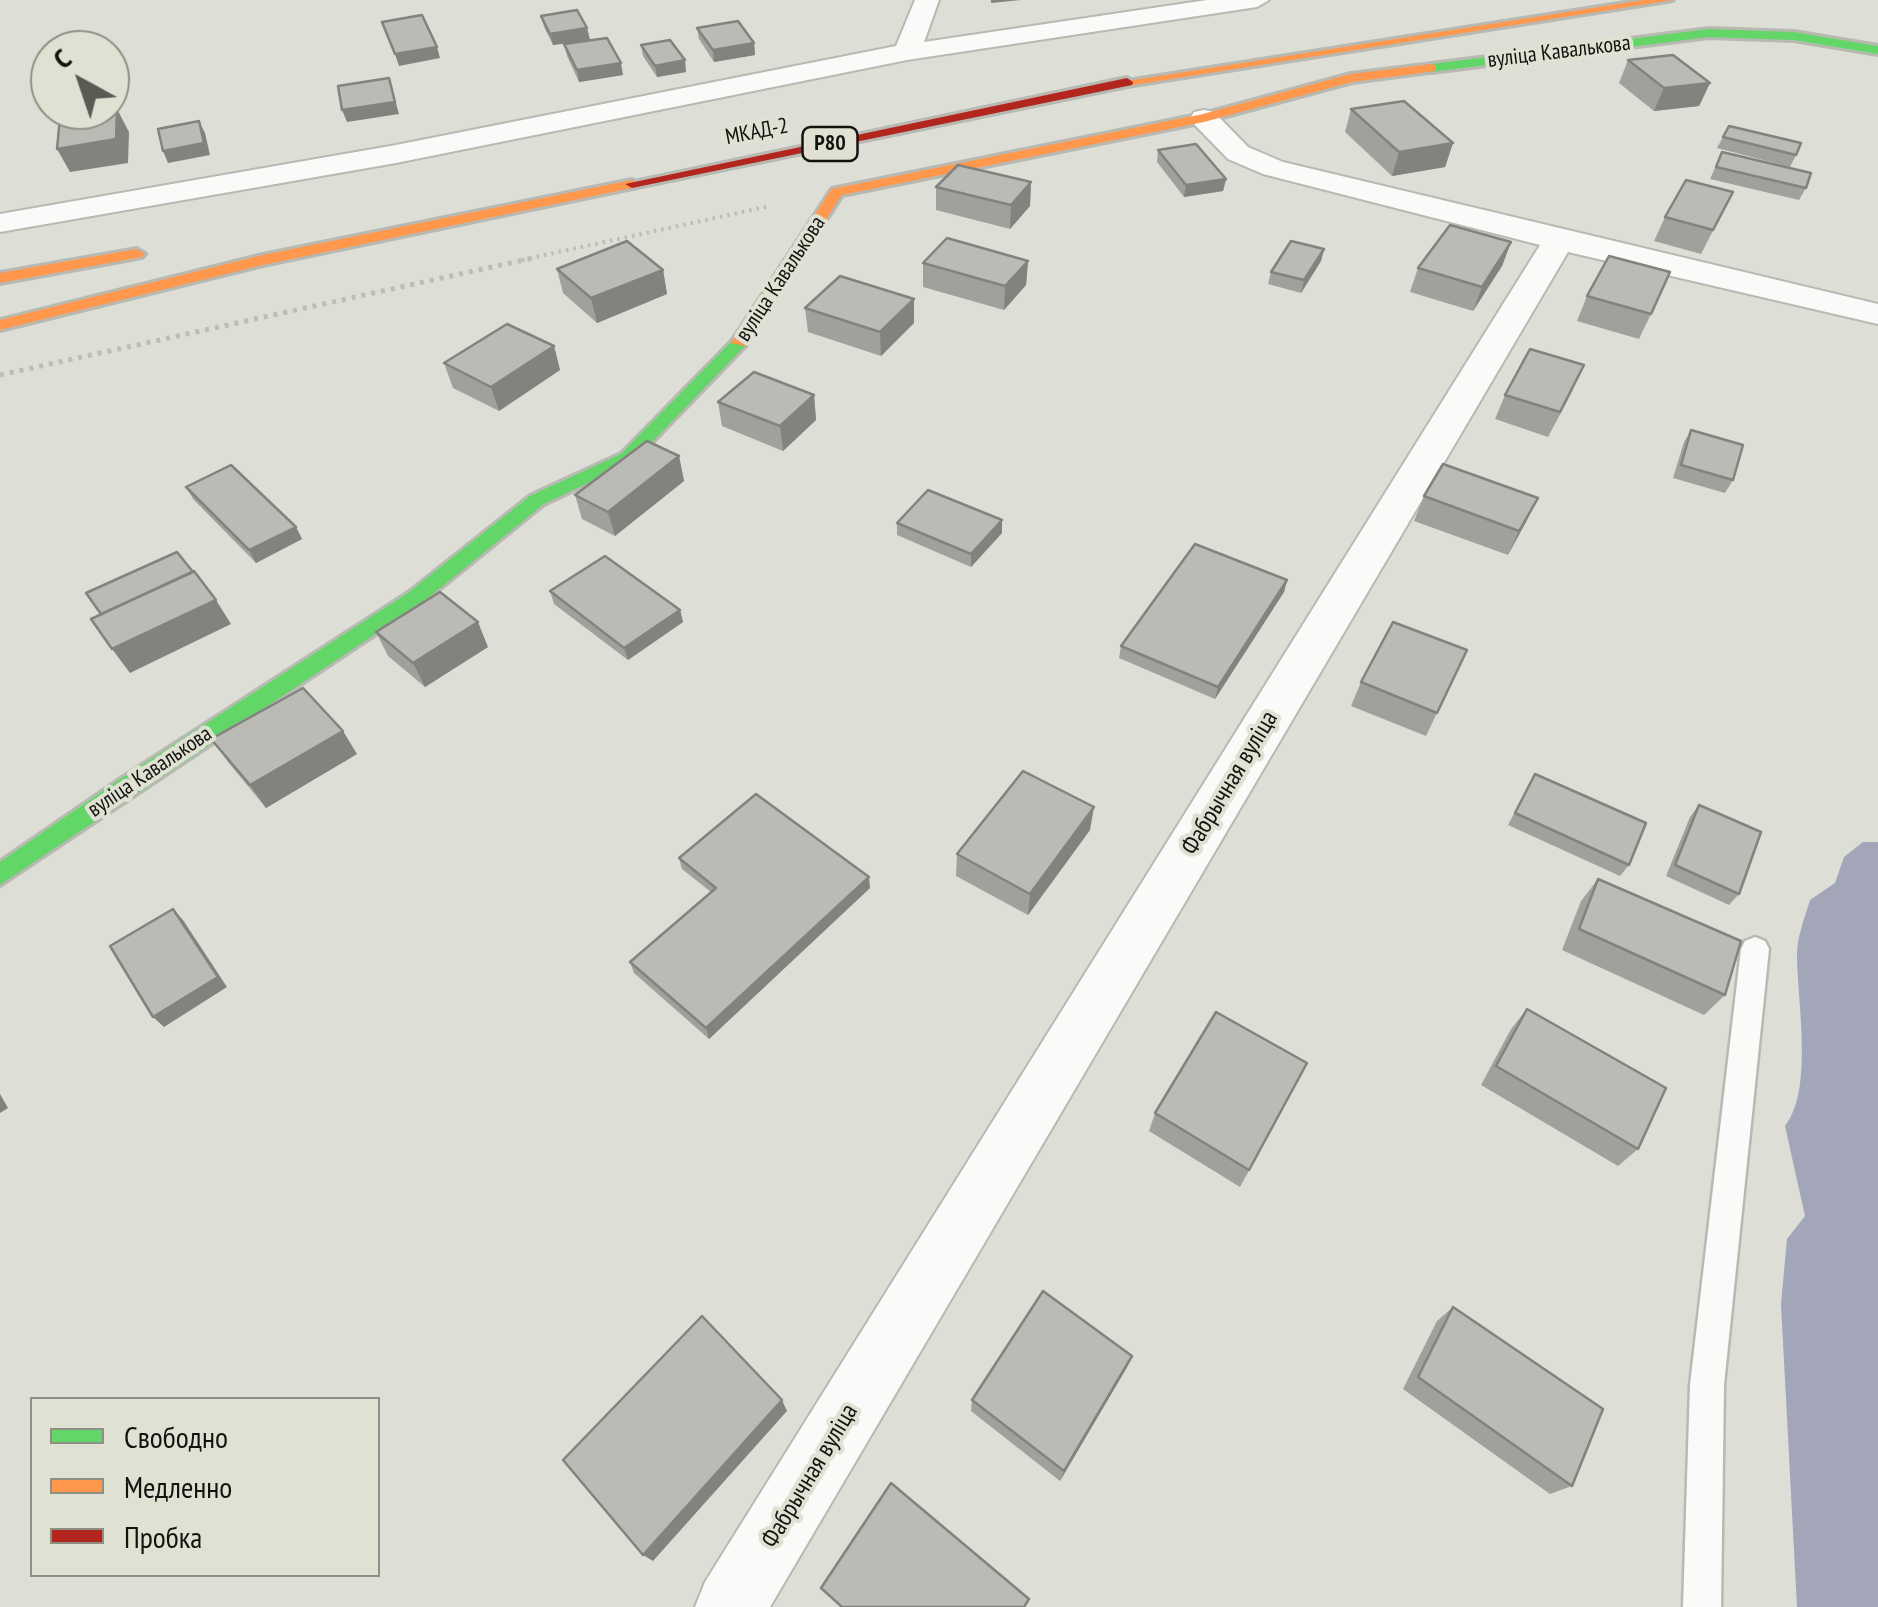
<!DOCTYPE html>
<meta charset="utf-8">
<style>
body{margin:0}
#map{position:relative;width:1878px;height:1607px;overflow:hidden;background:#ddded6;font-family:"PT Sans Narrow",sans-serif}
canvas{display:block}
.legend{position:absolute;left:30px;top:1397px;width:350px;height:180px;box-sizing:border-box;background:#e0e1d3;border:2px solid #8e8f85;margin:0;padding:12px 18px;list-style:none;font-size:30px;color:#13140f}
.legend li{display:flex;align-items:center;gap:20px;height:50px}
.legend b{width:50px;border:2px solid #8e8f85}
.north{position:absolute;left:30px;top:30px;width:100px;height:100px;box-sizing:border-box;background:#e0e1d3;border:2px solid #8e8f85;border-radius:50%;rotate:320deg;font-size:28px;font-weight:700;line-height:40px;text-align:center;color:#13140f}
.north::after{content:'';display:block;margin:auto;width:35px;height:45px;background:#5a5b55;clip-path:polygon(50% 0,100% 100%,50% 72%,0 100%)}
</style>
<div id="map">
<canvas width="1878" height="1607"></canvas>
<ul class="legend">
<li><b style="height:12px;background:#63d668"></b>Свободно</li>
<li><b style="height:12px;background:#ff974d"></b>Медленно</li>
<li><b style="height:12px;background:#b3261e"></b>Пробка</li>
</ul>
<div class="north">С</div>
</div>
<script>
const c = document.querySelector('canvas').getContext('2d');
c.lineJoin = 'round';
function fillPath(path, color) { c.fillStyle = color; c.fill(path, 'evenodd'); }
function strokePath(path, color, width, dash) { c.strokeStyle = color; c.lineWidth = width; c.lineCap = dash ? 'butt' : 'round'; c.setLineDash(dash || []); c.stroke(path); }
function label(font, color, halo, rows, align = 'center') {
  c.font = font + ' "PT Sans Narrow",sans-serif'; c.lineWidth = 8; c.setLineDash([]); c.textBaseline = 'middle'; c.strokeStyle = halo; c.fillStyle = color; for (const [text, x, y, turn = 0] of rows) {
    c.save(); c.translate(x, y); c.rotate((+turn || 0) * Math.PI / 180); c.textAlign = isNaN(turn) ? turn : align; if (halo) c.strokeText(text, 0, 0); c.fillText(text, 0, 0); c.restore();
  }
}
const water = new Path2D(`
 M1863,842H1878V1607H1797L1781,1304L1787,1239L1805,1216L1785,1126C1814,1090 1797,1000 1797,954C1797,937 1805,917 1810,900L1835,883L1844,857Z`);
const pathFar1 = new Path2D(`
 M522,260L770,206`);
const path = new Path2D(`
 M0,375L533,258`);
const lane = new Path2D(`
 M1755,937L1765,941L1769,949L1724,1385L1721,1607H1683L1690,1385L1741,949L1745,941Z`);
const street = new Path2D(`
 M915,0H939L924,42L1207,0H1269L1257,7L907,60L396,163L0,232V214L396,145L896,46Z
 M1204,110L1214,112L1248,147L1283,162L1878,304V324L1568,252L770,1607H695L705,1582L1540,245L1263,174L1228,159L1194,124L1190,118L1194,112Z`);
const fast = new Path2D(`
 M1709,29L1794,32L1878,46V54L1794,40L1709,37L1432,72L1426,68L1432,64Z
 M739,338L747,343L745,346L633,462L544,504L422,603L0,885V862L119,780L408,593L530,496L621,454L733,340Z`);
const slow = new Path2D(`
 M1644,0H1673L1127,86L1121,82Z
 M1432,64L1436,65V71L1352,82L1204,122L842,195L745,346L731,343L832,189L1203,114L1351,74Z
 M632,180L639,184L637,187L263,265L0,330V320L263,255Z
 M137,249L145,254L142,257L0,283V273Z`);
const jam = new Path2D(`
 M1127,78L1133,82L1132,85L632,188L625,184Z`);
const wall = new Path2D(`
 M541,16L587,28L590,40L553,45L544,27Z
 M697,28L754,43L755,55L714,62L699,39Z
 M564,44L623,75L579,82L567,56Z
 M641,45L686,72L657,77L643,56Z
 M1628,60L1710,83L1699,106L1654,111L1619,83Z
 M1351,109L1453,143L1445,167L1392,176L1345,132Z
 M1729,126L1796,155L1790,167L1717,148Z
 M1158,150L1226,179L1223,191L1184,197L1157,162Z
 M1722,152L1806,188L1799,200L1710,179Z
 M1031,182L1030,206L1010,229L936,210V187Z
 M1733,192L1701,254L1654,241L1665,217Z
 M1511,242L1502,266L1473,311L1410,292L1418,268Z
 M1324,249L1321,261L1301,293L1268,284L1271,272Z
 M1028,261L1026,285L1004,310L923,287V263Z
 M557,269L663,270L667,294L597,323L563,293Z
 M1587,296L1651,314L1639,339L1577,321Z
 M805,308L914,323L881,356L808,332Z
 M554,346L560,370L499,411L453,388L444,363Z
 M1573,390L1548,437L1495,419L1505,395Z
 M814,395L816,420L783,451L722,426L718,402Z
 M1691,430L1733,480L1725,493L1673,478L1684,442Z
 M679,456L684,481L615,536L582,519L575,495Z
 M186,487L296,527L302,539L256,563L193,499Z
 M1424,496L1538,498L1508,555L1414,521Z
 M897,523L1002,533L971,567L897,535Z
 M1287,580L1284,592L1215,699L1119,658L1121,646Z
 M550,591L680,610L683,622L628,660L554,604Z
 M376,632L488,647L425,687L388,656Z
 M1467,650L1426,736L1351,706L1361,682Z
 M211,739L357,754L266,808L228,762Z
 M1535,774L1629,865L1620,876L1508,825Z
 M1699,805L1739,894L1729,905L1666,876L1690,817Z
 M1090,830L1028,915L956,876L957,854Z
 M679,858L870,888L709,1039L634,973L630,962L711,892L682,869Z
 M1598,879L1725,995L1704,1015L1562,950L1581,901Z
 M1527,1009L1638,1149L1618,1166L1481,1085L1511,1029Z
 M1307,1063L1240,1187L1149,1131L1155,1113Z
 M1453,1307L1572,1486L1550,1494L1403,1389L1437,1321Z
 M1132,1356L1060,1481L971,1411L972,1400Z`);
const shadedWall = new Path2D(`
 M991,0H1021L991,3Z
 M587,28L590,40L553,45L550,34Z
 M754,43L755,55L714,62L713,50Z
 M437,47L440,58L399,66L395,54Z
 M685,60L686,72L657,77L655,66Z
 M621,63L623,75L579,82L577,70Z
 M389,78L399,114L347,122L342,110Z
 M1710,83L1699,106L1654,111L1664,88Z
 M117,109L129,132L128,163L70,172L57,149Z
 M199,121L205,133L210,155L168,163L163,151Z
 M1453,143L1445,167L1392,176L1399,152Z
 M1226,179L1223,191L1184,197L1186,185Z
 M1031,182L1030,206L1010,229L1011,205Z
 M1511,242L1502,266L1473,311L1482,287Z
 M1324,249L1321,261L1301,293L1304,280Z
 M1028,261L1026,285L1004,310L1005,286Z
 M663,270L667,294L597,323L591,298Z
 M914,299V323L881,356L880,332Z
 M554,346L560,370L499,411L491,387Z
 M814,395L816,420L783,451L780,426Z
 M679,456L684,481L615,536L608,512Z
 M1538,498L1526,522L1508,555L1519,531Z
 M1002,520V533L971,567V554Z
 M296,527L302,539L256,563L249,550Z
 M1287,580L1284,592L1215,699L1218,687Z
 M216,600L231,624L130,673L112,649Z
 M680,610L683,622L628,660L624,648Z
 M478,622L488,647L425,687L413,663Z
 M343,731L357,754L266,808L250,785Z
 M1094,807L1090,830L1028,915L1030,894Z
 M869,877L870,888L709,1039L706,1028Z
 M173,909L183,920L227,987L164,1027L153,1017Z
 M0,1094L8,1108L0,1113Z
 M1132,1356L1126,1369L1060,1481L1064,1471Z
 M782,1400L787,1411L653,1561L643,1555Z`);
const building = new Path2D(`
 M577,10L587,28L550,34L541,16Z
 M422,15L437,47L395,54L382,22Z
 M738,21L754,43L713,50L697,28Z
 M607,38L621,63L577,70L564,44Z
 M670,40L685,60L655,66L641,45Z
 M1673,55L1710,83L1664,88L1628,60Z
 M389,78L395,102L342,110L338,86Z
 M1404,101L1453,143L1399,152L1351,109Z
 M117,109L116,139L57,149L60,117Z
 M199,121L204,143L163,151L158,129Z
 M1729,126L1801,143L1796,155L1723,137Z
 M1196,144L1226,179L1186,185L1158,150Z
 M1722,152L1811,173L1806,188L1716,167Z
 M958,165L1031,182L1011,205L936,187Z
 M1686,180L1733,192L1713,230L1665,217Z
 M1450,225L1511,242L1482,287L1418,268Z
 M947,238L1028,261L1005,286L923,263Z
 M627,241L663,270L591,298L557,269Z
 M1291,241L1324,249L1304,280L1271,272Z
 M1609,256L1670,272L1651,314L1587,296Z
 M840,276L914,299L880,332L805,308Z
 M507,324L554,346L491,387L444,363Z
 M1530,349L1584,365L1560,412L1505,395Z
 M754,372L814,395L780,426L718,402Z
 M1691,430L1743,445L1733,480L1681,465Z
 M647,441L679,456L608,512L575,495Z
 M1443,464L1538,498L1519,531L1424,496Z
 M231,465L296,527L249,550L186,487Z
 M928,490L1002,520L971,554L897,523Z
 M1195,544L1287,580L1218,687L1121,646Z
 M177,552L193,572L101,614L86,593Z
 M605,556L680,610L624,648L550,591Z
 M194,571L216,600L112,649L91,619Z
 M440,592L478,622L413,663L376,632Z
 M1393,622L1467,650L1437,713L1361,682Z
 M303,688L343,731L250,785L211,739Z
 M1023,771L1094,807L1030,894L957,854Z
 M1535,774L1646,823L1629,865L1515,813Z
 M756,794L869,877L706,1028L630,962L716,888L679,858Z
 M1699,805L1761,832L1739,894L1675,865Z
 M1598,879L1741,941L1725,995L1579,929Z
 M173,909L218,977L153,1017L110,946Z
 M1527,1009L1666,1088L1638,1149L1496,1066Z
 M1216,1012L1307,1063L1249,1170L1155,1113Z
 M1043,1291L1132,1356L1064,1471L972,1400Z
 M1453,1307L1603,1409L1572,1486L1418,1377Z
 M702,1316L782,1400L643,1555L563,1460Z
 M891,1483L1029,1599L1024,1607H842L821,1588Z`);
const farStreetnames = [
 ["вуліца Кавалькова",1559,52,-7],
 ["МКАД-2",757,132,-11],
 ["вуліца Кавалькова",781,279,-57],
 ["вуліца Кавалькова",150,772,-34]
];
const shields = [
 [830,144,55]
];
const shieldNames = [
 ["Р80",830,144]
];
const streetNames = [
 ["Фабрычная вуліца",1230,783,-59],
 ["Фабрычная вуліца",810,1476,-59]
];
fillPath(water, '#a2a6b8');
strokePath(lane, '#b8b9b2', 5);
strokePath(street, '#b8b9b2', 4);
strokePath(fast, '#b8b9b2', 6);
strokePath(slow, '#b8b9b2', 6);
strokePath(jam, '#b8b9b2', 6);
strokePath(pathFar1, '#bcbcb9', 4, [2.5, 5]);
strokePath(path, '#bcbcb9', 5, [4, 6]);
fillPath(lane, '#fafaf9');
fillPath(street, '#fafaf9');
fillPath(fast, '#63d668');
fillPath(slow, '#ff974d');
fillPath(jam, '#b3261e');
fillPath(wall, '#a0a19c');
fillPath(shadedWall, '#82837f');
fillPath(building, '#babbb5');
strokePath(building, '#82837f', 2.5);
label('22px', '#13140f', '#e0e1d3', farStreetnames);
for (const [x, y, w] of shields) { const box = new Path2D(); box.roundRect(x - w / 2, y - 17, w, 34, 8); c.fillStyle = '#e0e1d3'; c.fill(box); strokePath(box, '#13140f', 2.5); }
label('bold 22px', '#13140f', null, shieldNames);
label('25px', '#13140f', '#e0e1d3', streetNames);
</script>
